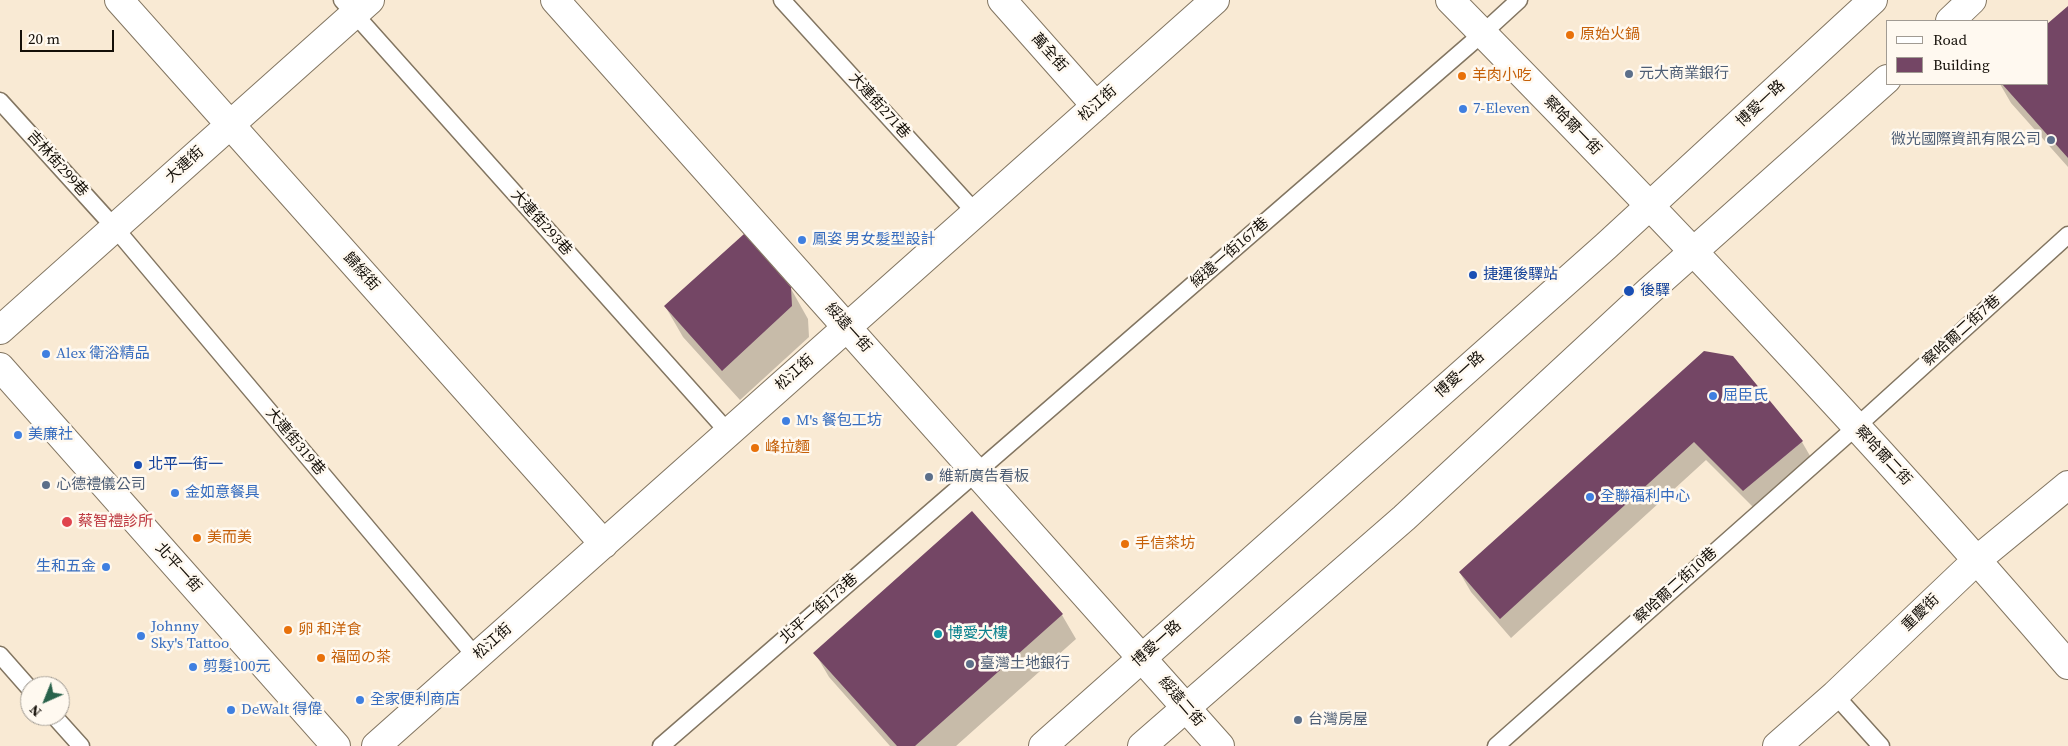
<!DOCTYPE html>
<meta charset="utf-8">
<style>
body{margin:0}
#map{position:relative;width:2068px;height:746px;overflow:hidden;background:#f9ead4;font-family:"Source Serif 4",serif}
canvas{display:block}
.legend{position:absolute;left:1886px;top:20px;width:162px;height:65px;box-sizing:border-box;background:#fff9f0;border:1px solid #a19b93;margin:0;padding:6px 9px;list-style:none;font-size:15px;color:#140f08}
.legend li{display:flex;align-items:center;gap:10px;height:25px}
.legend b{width:25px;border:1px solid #a19b93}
.north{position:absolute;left:20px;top:676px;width:50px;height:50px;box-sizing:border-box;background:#fff9f0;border:1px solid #a19b93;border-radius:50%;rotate:224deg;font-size:14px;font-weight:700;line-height:20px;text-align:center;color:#140f08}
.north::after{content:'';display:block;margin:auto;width:18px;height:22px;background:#29624b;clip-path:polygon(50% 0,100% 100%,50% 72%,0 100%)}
.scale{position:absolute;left:20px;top:30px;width:94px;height:22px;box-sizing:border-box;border:2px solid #140f08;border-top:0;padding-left:6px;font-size:15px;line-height:18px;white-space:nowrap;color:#140f08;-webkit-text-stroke:4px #fff9f0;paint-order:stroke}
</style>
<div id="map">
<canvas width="2068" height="746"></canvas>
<ul class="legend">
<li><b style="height:6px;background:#fff"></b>Road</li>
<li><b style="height:14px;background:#744665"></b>Building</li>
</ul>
<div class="north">N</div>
<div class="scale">20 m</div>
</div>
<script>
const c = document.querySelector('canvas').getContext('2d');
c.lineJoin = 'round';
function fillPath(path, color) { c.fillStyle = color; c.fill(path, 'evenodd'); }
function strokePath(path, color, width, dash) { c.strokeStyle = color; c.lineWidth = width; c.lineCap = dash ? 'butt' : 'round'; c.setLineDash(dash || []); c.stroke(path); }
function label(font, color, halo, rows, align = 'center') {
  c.font = font + ' "Source Serif 4","Noto Sans TC","Noto Sans JP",serif'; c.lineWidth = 5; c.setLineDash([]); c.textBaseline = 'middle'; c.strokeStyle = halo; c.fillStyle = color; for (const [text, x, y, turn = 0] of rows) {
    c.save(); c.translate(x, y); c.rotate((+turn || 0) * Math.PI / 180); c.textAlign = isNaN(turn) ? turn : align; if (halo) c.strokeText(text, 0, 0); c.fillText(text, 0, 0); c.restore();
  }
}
const shadow = new Path2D(`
 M2068,7V167L2011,103L2000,84H2047V26Z
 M790,287L808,319L809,337L740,400L683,337L665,306Z
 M1732,357L1802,442L1813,461L1755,509L1706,460L1511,638L1471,592L1460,573Z
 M1062,615L1076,639L956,746H890L829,677L815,653Z`);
const building = new Path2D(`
 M2068,6V158L2002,84H2047V24Z
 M744,234L791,287L792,306L722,371L664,306Z
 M1704,351L1733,356L1803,441L1743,491L1694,442L1500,619L1459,572Z
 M972,511L1063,614L915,746H897L813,653Z`);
const service = new Path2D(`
 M342,0L728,432
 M782,0L975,212
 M0,101L115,228L476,657
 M0,655L30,689
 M1835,695L1881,746
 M54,716L81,746
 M661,746L1483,33L1519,0
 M1496,746L1856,427L2068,235`);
const minor = new Path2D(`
 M119,0L604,544
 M555,0L1220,746
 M1002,0L1096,106
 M1450,0C1662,216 1871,435 2068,665
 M0,330L370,0
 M0,367L336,746
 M376,746L1215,0
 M1777,746L1835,695L1978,559L2068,485`);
const secondary = new Path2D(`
 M1950,21L1972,0
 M1043,746L1606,246L1873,0
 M1142,746L1404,518L1649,291L1887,79`);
const markers = [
 [1570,35,5,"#e8710a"],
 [1629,74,5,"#5c6f8a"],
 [1462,76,5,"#e8710a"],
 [1463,109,5,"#3f7fe0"],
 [2051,140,5,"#5c6f8a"],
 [802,240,5,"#3f7fe0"],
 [1473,275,5,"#1a4fb4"],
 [1629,291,6,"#1a4fb4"],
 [46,354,5,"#3f7fe0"],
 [1713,396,5,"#3f7fe0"],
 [786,421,5,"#3f7fe0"],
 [18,435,5,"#3f7fe0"],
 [755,448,5,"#e8710a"],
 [138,465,5,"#1a4fb4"],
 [929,477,5,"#5c6f8a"],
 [46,485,5,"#5c6f8a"],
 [175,493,5,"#3f7fe0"],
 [1590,497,5,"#3f7fe0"],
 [67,522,6,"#e0444e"],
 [197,538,5,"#e8710a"],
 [1125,544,5,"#e8710a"],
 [106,567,5,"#3f7fe0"],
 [288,630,5,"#e8710a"],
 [938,634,5,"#0f9aa8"],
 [141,636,5,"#3f7fe0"],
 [321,658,5,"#e8710a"],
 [970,664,5,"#5c6f8a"],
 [193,667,5,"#3f7fe0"],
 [360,700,5,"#3f7fe0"],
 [231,710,5,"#3f7fe0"],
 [1298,720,5,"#5c6f8a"]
];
const foodNames = [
 ["原始火鍋",1580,35],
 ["羊肉小吃",1472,76],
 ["峰拉麵",765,448],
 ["美而美",207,538],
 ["手信茶坊",1135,544],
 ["卵 和洋食",298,630],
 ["福岡の茶",331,658]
];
const streetNames = [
 ["萬全街",1049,53,48],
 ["松江街",1098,104,-42],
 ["博愛一路",1761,104,-43],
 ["大連街271巷",879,106,48],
 ["察哈爾一街",1572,126,46],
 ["吉林街299巷",57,164,48],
 ["大連街",185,165,-42],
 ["大連街293巷",541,223,48],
 ["綏遠一街167巷",1230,253,-41],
 ["歸綏街",361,272,48],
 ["綏遠一街",848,328,48],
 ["察哈爾二街7巷",1962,331,-42],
 ["松江街",795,373,-42],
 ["博愛一路",1460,375,-42],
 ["大連街319巷",295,442,50],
 ["察哈爾二街",1883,456,47],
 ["北平一街",178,568,48],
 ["察哈爾二街10巷",1676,586,-42],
 ["北平一街173巷",819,609,-41],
 ["重慶街",1921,613,-44],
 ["松江街",493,642,-42],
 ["博愛一路",1157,644,-42],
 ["綏遠二街",1181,702,49]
];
const serviceNames = [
 ["元大商業銀行",1639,74],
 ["微光國際資訊有限公司",2041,140,"right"],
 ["維新廣告看板",939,477],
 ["心德禮儀公司",56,485],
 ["臺灣土地銀行",980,664],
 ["台灣房屋",1308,720]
];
const shopNames = [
 ["7-Eleven",1473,109],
 ["鳳姿 男女髮型設計",812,240],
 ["Alex 衛浴精品",56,354],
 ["屈臣氏",1723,396],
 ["M's 餐包工坊",796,421],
 ["美廉社",28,435],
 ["金如意餐具",185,493],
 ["全聯福利中心",1600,497],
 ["生和五金",96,567,"right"],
 ["Johnny",151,627],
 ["Sky's Tattoo",151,644],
 ["剪髮100元",203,667],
 ["全家便利商店",370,700],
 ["DeWalt 得偉",241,710]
];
const transitNames = [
 ["捷運後驛站",1483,275],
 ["後驛",1640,291],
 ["北平一街一",148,465]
];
const healthNames = [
 ["蔡智禮診所",78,522]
];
const cultureNames = [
 ["博愛大樓",948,634]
];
fillPath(shadow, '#0003');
fillPath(building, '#744665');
strokePath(service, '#827561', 19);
strokePath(minor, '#827561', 30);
strokePath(secondary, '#827561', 30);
strokePath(service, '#fff', 16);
strokePath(minor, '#fff', 28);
strokePath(secondary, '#fff', 28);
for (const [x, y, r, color] of markers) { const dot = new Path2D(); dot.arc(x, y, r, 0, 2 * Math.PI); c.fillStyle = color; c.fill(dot); strokePath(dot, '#fff9f0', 2); }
label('15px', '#c56008', '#fff9f0', foodNames, 'left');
label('15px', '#140f08', '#fff9f0', streetNames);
label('15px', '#4e5e75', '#fff9f0', serviceNames, 'left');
label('15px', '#366cbe', '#fff9f0', shopNames, 'left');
label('15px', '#164399', '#fff9f0', transitNames, 'left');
label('15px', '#be3a42', '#fff9f0', healthNames, 'left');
label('15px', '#0d838f', '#fff9f0', cultureNames, 'left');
</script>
